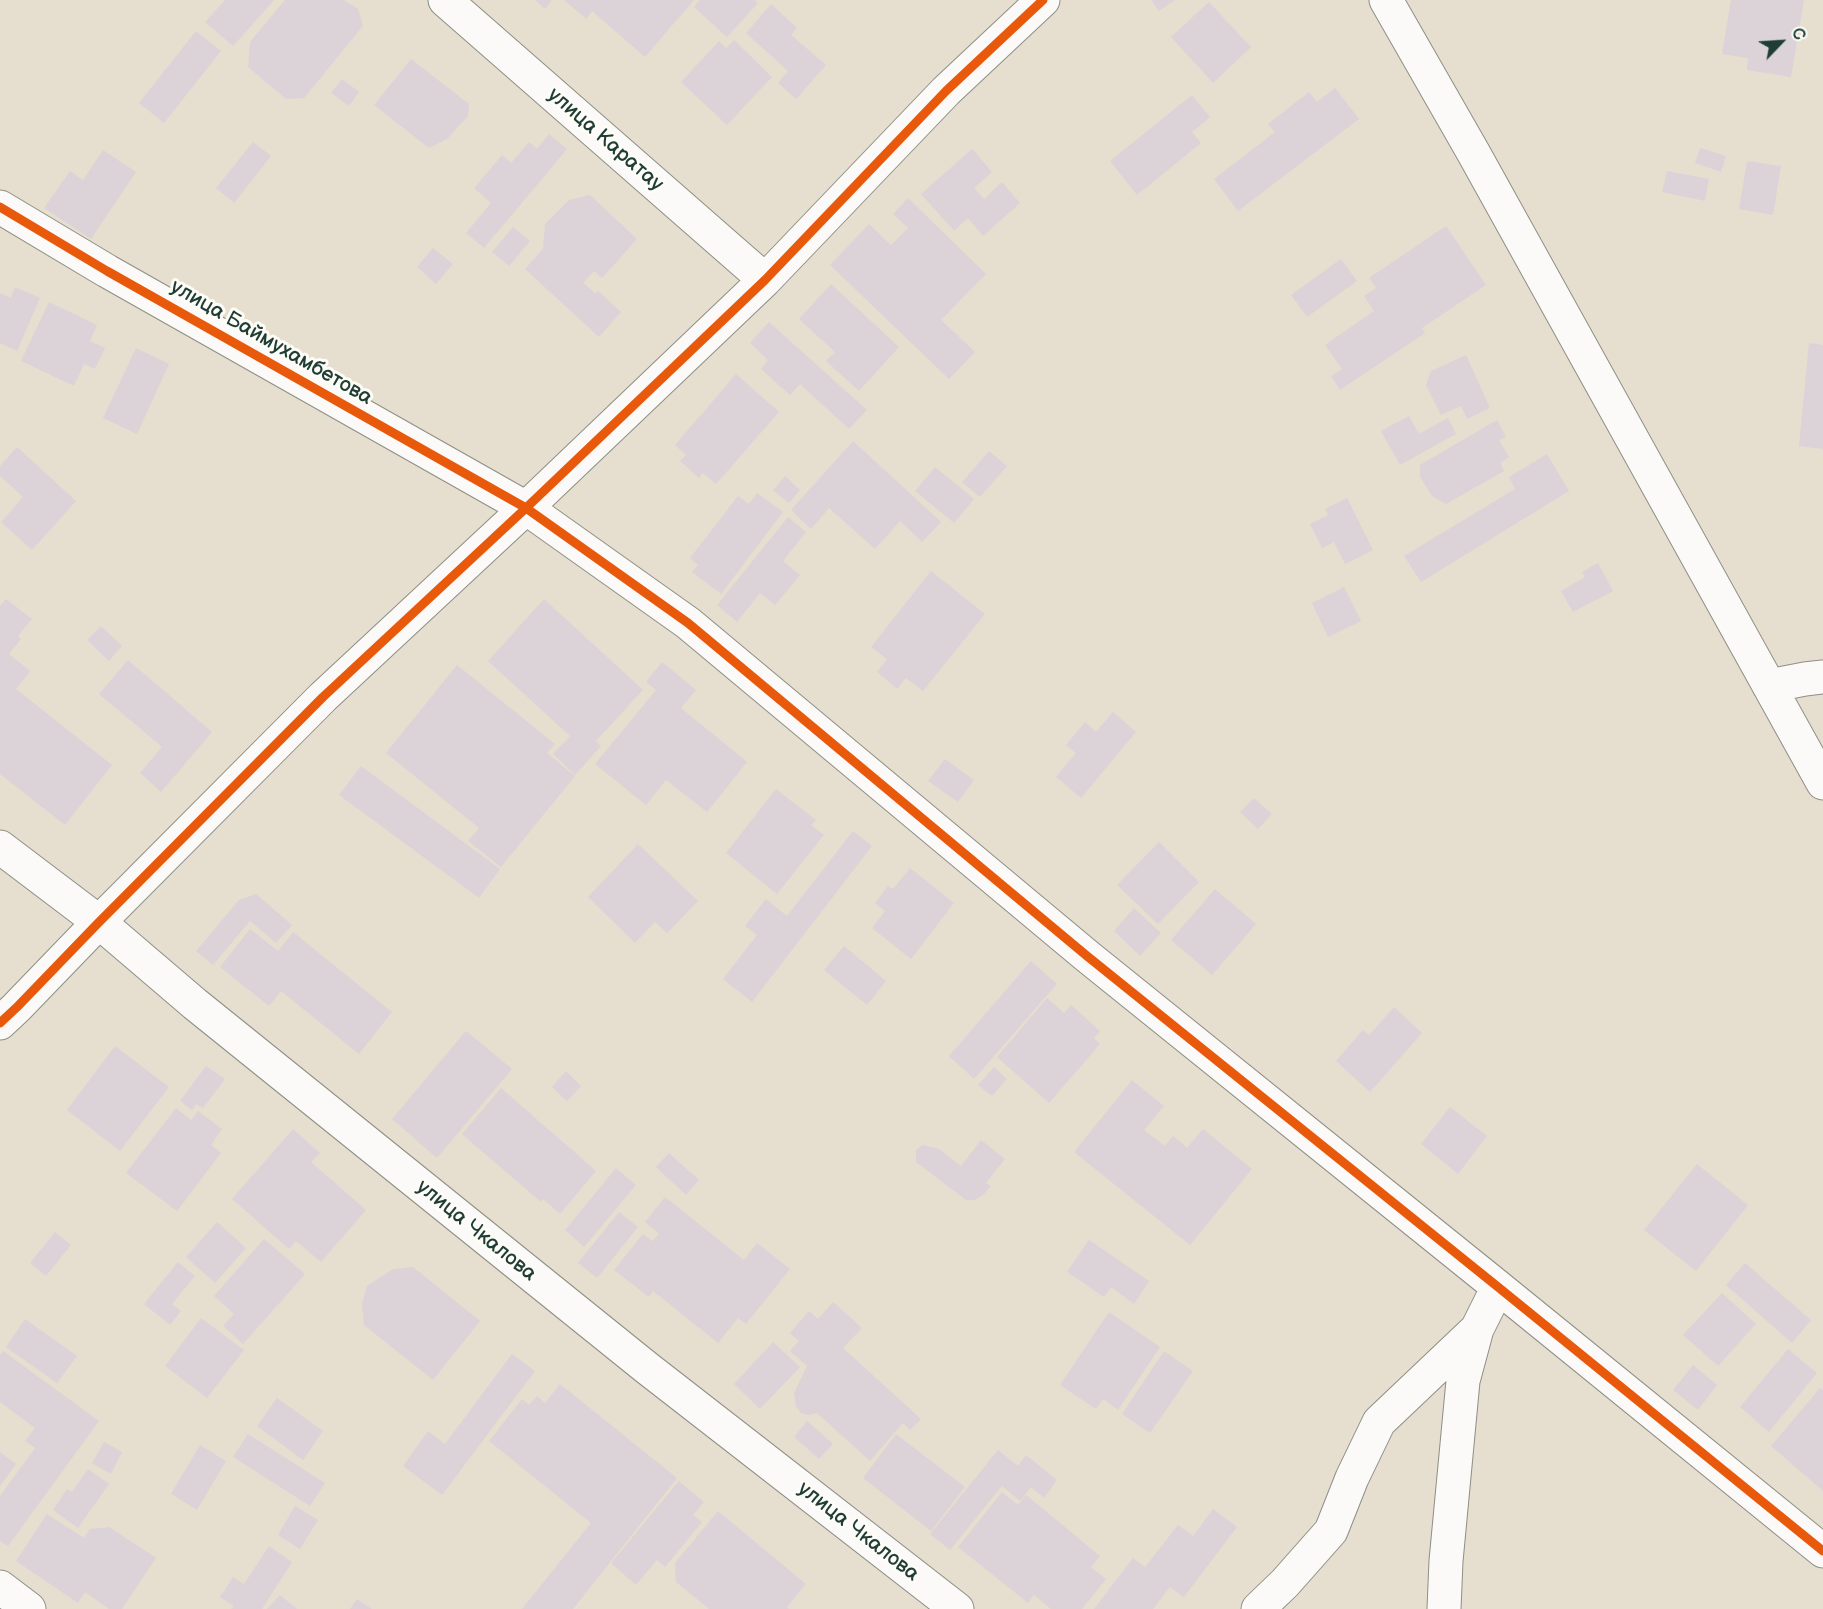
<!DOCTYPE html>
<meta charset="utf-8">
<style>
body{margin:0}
#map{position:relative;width:1823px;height:1609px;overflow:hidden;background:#e6dece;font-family:"Balsamiq Sans",sans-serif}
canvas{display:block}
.north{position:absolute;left:1751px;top:12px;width:60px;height:60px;-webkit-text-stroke:4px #fdfcf7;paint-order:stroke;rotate:65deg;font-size:16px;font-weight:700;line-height:24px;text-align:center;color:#1f3d34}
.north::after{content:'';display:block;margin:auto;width:21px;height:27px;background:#1f3d34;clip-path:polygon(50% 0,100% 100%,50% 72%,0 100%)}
</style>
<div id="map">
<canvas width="1823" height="1609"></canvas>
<div class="north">С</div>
</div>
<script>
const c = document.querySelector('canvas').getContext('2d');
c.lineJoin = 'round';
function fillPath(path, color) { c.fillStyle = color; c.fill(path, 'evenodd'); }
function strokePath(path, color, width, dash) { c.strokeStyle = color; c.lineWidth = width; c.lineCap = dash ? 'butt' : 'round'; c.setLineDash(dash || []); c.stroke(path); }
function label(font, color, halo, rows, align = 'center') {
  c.font = font + ' "Balsamiq Sans",sans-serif'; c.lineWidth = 6; c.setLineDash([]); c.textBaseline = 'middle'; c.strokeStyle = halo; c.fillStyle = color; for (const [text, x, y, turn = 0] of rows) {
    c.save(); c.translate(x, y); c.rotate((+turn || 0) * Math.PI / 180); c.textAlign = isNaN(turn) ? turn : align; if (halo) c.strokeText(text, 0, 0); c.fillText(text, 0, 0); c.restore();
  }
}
const building = new Path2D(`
 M225,0H274L233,46L205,22Z
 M285,0H344L358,9L363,26L304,98L286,99L248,67L250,42Z
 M535,0H552L545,9Z
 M564,0H694L645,57L592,11L586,19Z
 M700,0H755L758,3L727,37L694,7Z
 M1151,0H1175L1159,11Z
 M1731,0H1804L1791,77L1747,70L1748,58L1722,54Z
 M1209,2L1251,47L1213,83L1171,37Z
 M771,4L797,28L791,35L826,65L796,99L778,83L788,71L746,33Z
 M196,31L221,51L164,123L139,103Z
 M734,40L772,77L727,125L681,82L719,41L726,48Z
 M411,59L469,104L468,116L447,139L429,148L374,105Z
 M342,79L359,92L349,106L331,93Z
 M1335,88L1359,119L1238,211L1214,179L1275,132L1268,124L1309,92L1317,102Z
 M1192,95L1210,117L1192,132L1201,143L1137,195L1110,161Z
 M549,134L567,149L484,248L466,233L491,203L474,188L502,155L511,163L529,142L537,149Z
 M253,142L271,156L234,203L216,188Z
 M1700,148L1726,156L1721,172L1695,163Z
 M972,149L992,172L974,188L984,199L1002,182L1020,203L983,236L968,218L954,231L921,194Z
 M103,150L136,172L91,239L44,208L70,171L83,180Z
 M1747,161L1781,166L1773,215L1739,209Z
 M1667,171L1709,179L1705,201L1662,192Z
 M590,195L637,239L602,278L594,271L583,283L596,294L598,291L621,312L599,337L525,269L543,249L545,224L569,200Z
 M908,198L986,274L941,320L975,352L949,379L830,265L869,224L891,245L908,228L893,214Z
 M1446,226L1486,285L1422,328L1425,333L1340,390L1331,376L1342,369L1325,345L1374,311L1364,296L1376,288L1369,278Z
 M513,227L530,241L509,266L492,252Z
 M433,248L453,264L436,284L417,267Z
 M1341,259L1357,281L1307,317L1291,295Z
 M831,284L899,347L859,391L826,361L835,352L799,319Z
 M15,287L40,298L17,351L0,343V293L11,298Z
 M49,302L97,325L90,341L105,348L95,369L84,364L74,386L21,361Z
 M769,322L867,410L849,429L800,384L790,395L761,369L768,360L750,343Z
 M1809,343L1823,345V449L1799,446Z
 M136,348L169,364L137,434L103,418Z
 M1466,355L1490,408L1467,419L1461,406L1441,415L1426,385L1431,371Z
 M736,374L779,412L716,484L703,473L699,478L680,461L686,455L675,445Z
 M1409,416L1419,434L1448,418L1456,434L1400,465L1381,431Z
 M1497,420L1506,437L1499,440L1509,457L1500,463L1504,471L1446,504L1432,496L1420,477V465Z
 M853,441L941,522L922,542L900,521L875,549L829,508L811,529L791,510Z
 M17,447L76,501L32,550L1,522L23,497L0,476V466Z
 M989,451L1007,466L980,497L962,482Z
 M1547,454L1569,491L1421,582L1404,556L1515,489L1509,477Z
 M935,467L974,499L954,523L915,491Z
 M785,476L800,490L789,503L773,490Z
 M757,493L783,512L721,594L692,572L698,565L690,558L738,496L749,504Z
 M1347,498L1373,550L1345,564L1334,542L1322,548L1310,524L1328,515L1325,509Z
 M788,517L806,532L783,561L800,575L775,605L760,593L737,622L717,605Z
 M1598,563L1613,591L1573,612L1561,591L1585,577L1582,572Z
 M931,571L985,614L923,691L906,678L897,689L877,672L887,659L871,647Z
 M1344,587L1361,621L1328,637L1312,603Z
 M6,599L32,619L18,636L21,639L9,654L30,671L16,689L112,765L65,825L0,774V606Z
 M544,599L643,690L596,741L601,746L575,775L553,754L570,736L488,661Z
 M101,626L122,646L109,661L87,640Z
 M128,660L212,732L161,792L140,773L162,747L99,694Z
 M662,662L696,690L681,708L747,762L707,812L666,780L646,805L595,764L656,690L646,682Z
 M457,665L555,744L547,753L575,776L501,867L468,841L479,828L386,753Z
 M1113,712L1136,732L1081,798L1056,777L1076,753L1066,745L1085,722L1096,732Z
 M945,759L974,780L958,802L928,781Z
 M361,766L500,869L479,898L339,795Z
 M776,789L816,820L811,825L824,835L777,894L726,853Z
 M1254,798L1272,814L1258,829L1240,812Z
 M853,831L872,846L752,1002L723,979L757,935L745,926L766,899L787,916Z
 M1159,842L1199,882L1158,924L1117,885Z
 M638,844L698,901L667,933L655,922L635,943L588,897Z
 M910,868L954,903L911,959L872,928L885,911L875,903L888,886L893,889Z
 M1215,889L1256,924L1212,975L1171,940Z
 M256,894L292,925L276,943L250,921L213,965L196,951L239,900Z
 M1134,908L1161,933L1140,956L1114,931Z
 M250,929L278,951L293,932L392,1012L359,1054L281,991L269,1006L220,967Z
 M844,946L886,981L867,1005L824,970Z
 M1031,961L1057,984L974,1079L949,1056Z
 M1047,998L1064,1013L1071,1005L1100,1031L1094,1038L1100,1044L1049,1103L997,1057Z
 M1394,1007L1422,1033L1370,1092L1336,1061L1363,1030L1369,1035Z
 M466,1031L512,1069L437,1158L392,1119Z
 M115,1046L169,1087L120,1151L67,1110Z
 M206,1066L225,1079L203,1108L196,1104L192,1110L180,1101Z
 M994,1067L1007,1079L992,1096L978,1085Z
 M566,1071L581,1086L567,1101L552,1087Z
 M1132,1080L1164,1106L1144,1130L1165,1146L1173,1136L1187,1148L1203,1129L1252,1169L1190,1245L1074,1152Z
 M501,1088L596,1171L560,1214L543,1199L541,1202L462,1134Z
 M1450,1107L1487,1136L1458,1174L1421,1144Z
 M176,1108L191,1120L198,1111L222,1129L211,1145L221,1153L177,1211L126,1173Z
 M293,1129L320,1153L311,1162L366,1210L321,1262L296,1241L289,1249L232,1199Z
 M981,1140L1005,1159L986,1183L991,1186L984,1194L975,1200H966L916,1162V1150L923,1145L939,1149L961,1166Z
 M669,1153L699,1180L686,1195L656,1167Z
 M1697,1164L1748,1205L1696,1271L1644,1230Z
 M616,1168L636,1185L584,1247L565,1230Z
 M665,1197L744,1260L757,1243L790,1269L746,1324L738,1318L718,1343L653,1291L649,1297L614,1270L643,1234L652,1241L659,1234L645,1222Z
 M619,1212L638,1227L597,1278L578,1263Z
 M217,1222L246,1248L215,1283L186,1257Z
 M55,1232L71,1245L46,1276L30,1263Z
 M264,1239L305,1274L243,1344L223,1326L234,1314L214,1296Z
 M1089,1240L1149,1281L1134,1304L1111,1287L1104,1297L1067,1272Z
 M178,1262L195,1276L172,1304L181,1311L170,1325L144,1304Z
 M1745,1263L1811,1320L1792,1343L1726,1285Z
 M413,1267L480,1321L433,1380L364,1325L362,1304L367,1286L393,1269Z
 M1722,1293L1756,1324L1718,1366L1683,1335Z
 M833,1302L862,1328L843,1348L921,1419L910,1430L903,1423L870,1461L817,1413L808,1415L801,1413L796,1406L794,1393L807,1366L790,1351L799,1341L790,1333L809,1311L818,1319Z
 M1109,1312L1160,1347L1118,1410L1103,1399L1096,1409L1060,1385Z
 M201,1318L244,1350L207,1398L165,1366Z
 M25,1319L77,1356L57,1383L6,1347Z
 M773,1342L800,1367L760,1409L734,1384Z
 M1788,1349L1817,1373L1769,1432L1740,1407Z
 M3,1351L99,1421L8,1546L0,1541V1496L35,1448L25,1441L35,1428L0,1402V1355Z
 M1164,1351L1193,1371L1150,1433L1122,1414Z
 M512,1354L535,1371L442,1495L403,1466L428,1431L445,1444Z
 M1693,1365L1717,1385L1698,1410L1673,1390Z
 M560,1384L677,1478L573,1609H522L591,1523L489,1441L522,1399L529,1405L537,1396L545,1403Z
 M1820,1388L1823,1390V1491L1771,1446Z
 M277,1398L323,1431L303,1460L257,1426Z
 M807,1421L833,1444L819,1459L794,1437Z
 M248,1434L325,1483L310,1506L233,1457Z
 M896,1434L965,1487L931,1531L863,1478Z
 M104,1442L122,1452L111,1474L92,1463Z
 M200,1445L226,1461L197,1510L171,1494Z
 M998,1450L1018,1466L1026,1455L1057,1480L1044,1498L1031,1487L1020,1501L1002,1486L950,1550L930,1534Z
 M0,1452L16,1464L0,1486Z
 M88,1469L109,1484L78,1528L53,1510L67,1489L72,1492Z
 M679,1481L704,1502L693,1515L702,1522L665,1567L657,1560L636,1585L611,1563Z
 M1002,1492L1018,1505L1026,1495L1100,1556L1091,1567L1106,1579L1082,1609H1051L1034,1595L1028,1603L958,1547Z
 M295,1506L318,1520L300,1549L278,1535Z
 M1213,1509L1237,1527L1184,1597L1170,1587L1153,1609H1094L1133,1558L1145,1567L1178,1525L1193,1536Z
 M718,1511L806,1584L787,1607L789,1609H709L676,1582L675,1563Z
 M47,1514L84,1538L90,1529L109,1527L156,1558L122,1609H109L85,1592L78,1603L16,1561Z
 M269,1546L292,1562L262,1609H231L234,1606L220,1597L233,1577L244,1584Z
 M280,1595L297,1609H267Z
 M357,1599L372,1609H350Z`);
const street = new Path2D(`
 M445,0L765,280
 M1386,0L1473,152L1823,783
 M0,207L107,271L526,508L688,623L1087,956L1498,1287L1823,1551
 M1769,686L1805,679L1823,677
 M0,847L99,922L195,1004L647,1368L957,1609
 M0,1023L16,1008L99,922L323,697L526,508L765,280L946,91L1043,0
 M0,1587L29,1609
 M1258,1609L1285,1583L1331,1531L1352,1478L1379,1422L1477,1329
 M1444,1609L1446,1561L1463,1381L1477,1329L1498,1287`);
const cycleway = new Path2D(`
 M0,207L107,271L526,508L688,623L1087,956L1498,1287L1823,1551
 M0,1023L16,1008L99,922L323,697L526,508L765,280L946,91L1043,0`);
const streetNames = [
 ["улица Каратау",605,140,41],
 ["улица Баймухамбетова",271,343,30],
 ["улица Чкалова",476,1231,39],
 ["улица Чкалова",858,1532,38]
];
fillPath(building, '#dcd3d8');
strokePath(street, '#8e8f85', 35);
strokePath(street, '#fbfaf8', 33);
strokePath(cycleway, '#e8590c', 9);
label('21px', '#1f3d34', '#fdfcf7', streetNames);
</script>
